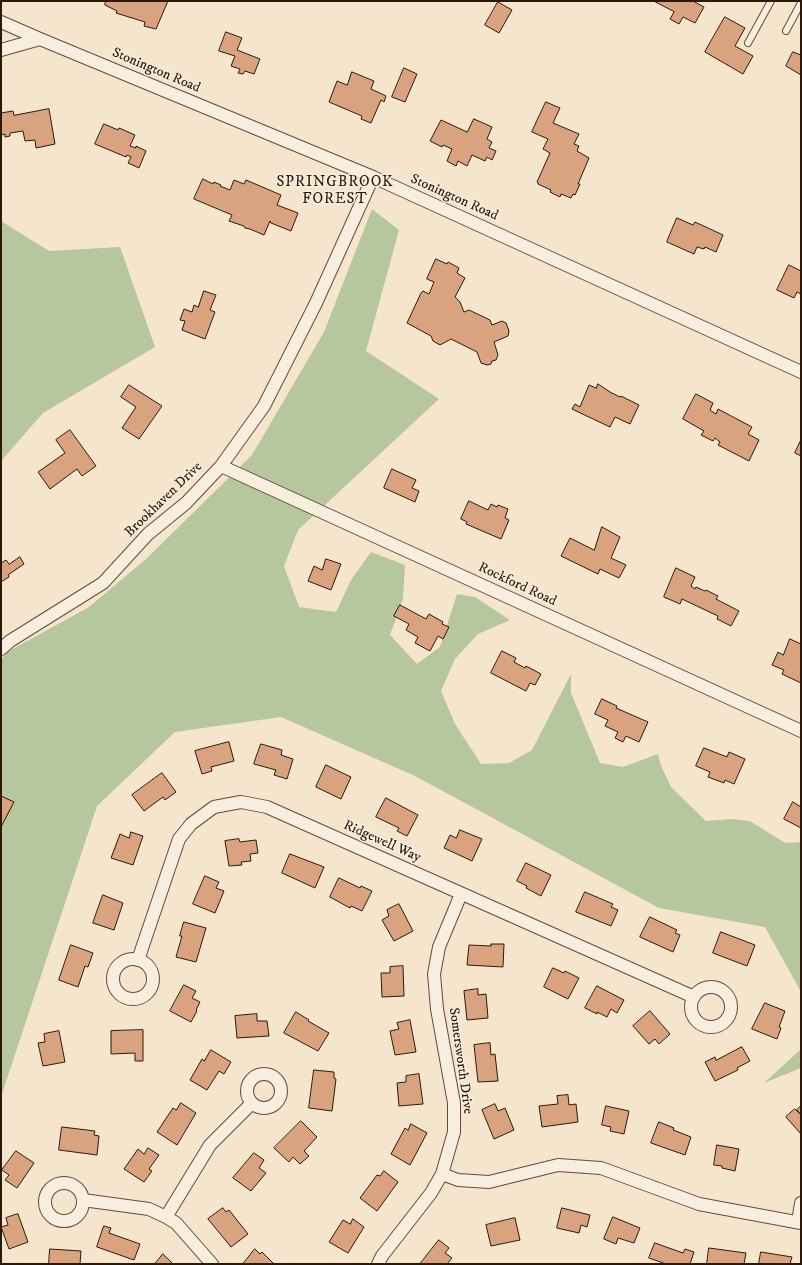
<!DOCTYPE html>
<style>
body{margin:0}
#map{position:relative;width:802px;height:1265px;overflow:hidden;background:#f5e5cd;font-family:"IM FELL DW Pica",serif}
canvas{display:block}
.frame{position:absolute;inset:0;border:2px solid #2d190c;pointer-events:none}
</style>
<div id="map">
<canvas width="802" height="1265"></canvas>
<div class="frame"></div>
</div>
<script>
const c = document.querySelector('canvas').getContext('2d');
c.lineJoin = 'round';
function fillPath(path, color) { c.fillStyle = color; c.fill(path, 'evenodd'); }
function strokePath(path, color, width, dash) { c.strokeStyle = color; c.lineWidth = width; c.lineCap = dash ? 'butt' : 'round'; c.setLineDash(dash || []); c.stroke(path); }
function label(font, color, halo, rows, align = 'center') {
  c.font = font + ' "IM FELL DW Pica",serif'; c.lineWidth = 3; c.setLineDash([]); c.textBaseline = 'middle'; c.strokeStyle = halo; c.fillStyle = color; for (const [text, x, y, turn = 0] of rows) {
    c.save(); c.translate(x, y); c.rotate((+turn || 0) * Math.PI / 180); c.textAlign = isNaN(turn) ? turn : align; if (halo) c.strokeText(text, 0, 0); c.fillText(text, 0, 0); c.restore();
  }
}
const green = new Path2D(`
 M372,209L399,230L366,351L439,399L298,530L284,566L299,607L336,612L351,580L371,552L405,565L403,599L390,635L417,664L440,647L457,594L475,597L510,620L478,634L455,659L441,691L455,724L481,764L509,763L532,750L571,674V693L600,763L623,767L658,754L661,766L671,787L706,821L732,819L750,821L785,843L801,842V992L765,927L659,908L415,776L281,717L175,732L97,806L1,1097V659L9,651L89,607L146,559L252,455L324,332Z
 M1,221L49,251L120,247L155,347L43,413L1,461Z
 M801,1049V1068L764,1083Z`);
const building = new Path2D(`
 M106,1H168L156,29L144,26L145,22L116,13L117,11L105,5Z
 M654,1H693L704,7L695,23L683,17L679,24L670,19L674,12Z
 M498,2L512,10L499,33L485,25Z
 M725,17L745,28L735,46L753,56L743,74L705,52Z
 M226,32L242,38L237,50L260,59L254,74L245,71L243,74L238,73L240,69L231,66L235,56L219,51Z
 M793,52L801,55V75L786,66Z
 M404,68L417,74L405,102L392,97Z
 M352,72L374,81L371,89L386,96L384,102L381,100L371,123L361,119L362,116L329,102L337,81L347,85Z
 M546,102L560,108L553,123L579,134L574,144L579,146L577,151L589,158L578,184H580L575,195L573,194L571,198L561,194L560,197L550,192L551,190L538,184V182H537L550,153L543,149L548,139L532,132Z
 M49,109L55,144L36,148L35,140L25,141L23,131L10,133V136L5,137V134L1,135V113L13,111L14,115Z
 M474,119L492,127L487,139L492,142L489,148L496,151L492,160L487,157L485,161L472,155L467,166L458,161L456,166L447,161L452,149L443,145L442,147L430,141L441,120L467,132Z
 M104,124L118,130L119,128L135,135L130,146L136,148V146L146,151L139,168L128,163L131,157L127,155L126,157L95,144Z
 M203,179L213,184L214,182L221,185L220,186L230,190L234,180L244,184L246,180L281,195L277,205L298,213L291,231L271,223L270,221L264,235L250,229L245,228L244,226L229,221L232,215L194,199Z
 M677,218L693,225L695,222L723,235L716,252L705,247L704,249L697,247L694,254L667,242Z
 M436,259L447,264L448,262L459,268L457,273L465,278L455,297L460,302L464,312L469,310L490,320L492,325L502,321L506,323L509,331L508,336L494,342L498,355L496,360L492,361L491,364L487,365L481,363L477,352L451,339L440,345L433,341L431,336L407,323L421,293L423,291L429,294L434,282L427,279Z
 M789,265L801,271V294L797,292L794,298L777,290Z
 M204,291L216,295L210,310L215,312L205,339L182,330L185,321L180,320L184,309L192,312L194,305L198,307Z
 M598,384L610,392L620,397L621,396L639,405L630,424L615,417L610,427L572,409L575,404L580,407L589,385L596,388Z
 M129,385L162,406L139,439L122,428L136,407L121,397Z
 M696,394L713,403L710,410L716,414L718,409L752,427L748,434L759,440L749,461L718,445L720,442L715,438L713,441L701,435L704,431L683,419Z
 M70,430L96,466L82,476L77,469L50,489L38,472L65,453L56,440Z
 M801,440V456L795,453Z
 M392,469L416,480L412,488L419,491L415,502L384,488Z
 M469,501L488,510L491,504L497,507L498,505L508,509L505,518L509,520L501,539L466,524L467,522L461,519Z
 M602,527L620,537L611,558L626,565L619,578L600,569L598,574L561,556L570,538L594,550Z
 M20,557L24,564L8,575L9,577L1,582V563L6,560L9,564Z
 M326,559L341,564L331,590L308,581L314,566L322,570Z
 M676,568L695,577L691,586L695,589L696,587L705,591L706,590L718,596L716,599L739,611L731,626L717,619L718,616L682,599L680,604L664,597Z
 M400,605L426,619L429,614L443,622L442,624L449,627L443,639L438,636L430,651L415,643L418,637L406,630L409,624L394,616Z
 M790,639L801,644V683L782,674L784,670L772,665L778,652L783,655Z
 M502,651L516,658L514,662L525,668L526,666L541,674L535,685L530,683L526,691L491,673Z
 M602,699L617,706L616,708L648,722L639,742L626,736L623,742L615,738L618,732L605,726L608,720L595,714Z
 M229,742L234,761L211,767L212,771L202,774L195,751Z
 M261,744L282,750L281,755L293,759L287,779L274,775L276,770L254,764Z
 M704,748L727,757L729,752L745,759L734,784L725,780L724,783L708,777L710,772L696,766Z
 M326,765L351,777L341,799L316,787Z
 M162,773L176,792L165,800L163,797L144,811L132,795Z
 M1,796L14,802L1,827Z
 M386,798L418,815L407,836L397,831L399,828L376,817Z
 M793,802L801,807V828L784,819Z
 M460,830L482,839L472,861L444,848L450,835L456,838Z
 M131,832L143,836L133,865L111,858L120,834L129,838Z
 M239,839L240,842L256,840L258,853L250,854L251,861L241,862L242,865L229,866L225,841Z
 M290,854L324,867L315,888L282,873Z
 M526,863L551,875L541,896L526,888L527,886L517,881Z
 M205,876L219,882L216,888L224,891L215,913L193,904Z
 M339,878L360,888L361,886L372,891L362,911L351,906L350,908L330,897Z
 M585,892L613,904L611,907L618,910L611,926L576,912Z
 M103,895L123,903L114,930L93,923Z
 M399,904L413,931L394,941L382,920L389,916L387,910Z
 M650,917L677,930L675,933L680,935L673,952L640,937Z
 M184,922L206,928L196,962L176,957L182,936H180Z
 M721,932L755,945L747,966L713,953Z
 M491,944H504L503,967L467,965L469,945L491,946Z
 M71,945L93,953L88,967L85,966L78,987L59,980Z
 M403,966L404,996L382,997L381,973H390V967Z
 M553,968L564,973L565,971L579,978L568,999L544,987Z
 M184,985L196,991L192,998L200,1002L196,1010L197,1011L191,1022L170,1011Z
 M597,986L624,1000L617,1013L611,1009L607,1017L597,1012V1014L585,1008Z
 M478,989V995L486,994L488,1018L467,1020L464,991Z
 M765,1003L785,1011L779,1027L781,1028L777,1039L752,1029Z
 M650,1011L670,1034L659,1044L655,1039L649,1044L633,1026Z
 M296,1012L309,1020L308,1021L329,1033L318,1051L284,1033Z
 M257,1014V1021H267L269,1036L237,1038L235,1016Z
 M410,1020L416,1052L395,1055L390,1031L399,1029L397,1023Z
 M143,1030V1061H135V1053L111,1054V1031Z
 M59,1031L65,1062L43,1066L38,1043L45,1042L44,1034Z
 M490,1043L491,1055L495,1054L498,1081L478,1082L474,1045Z
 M742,1047L750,1061L737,1068L738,1070L715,1081L705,1062L715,1057L716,1060Z
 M211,1050L231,1062L224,1074L219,1071L207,1090L190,1080L202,1059L204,1061Z
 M314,1070L334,1072V1078L336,1079L332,1111L309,1108Z
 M419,1074L423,1104L399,1106L397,1083L406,1082V1076Z
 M568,1095L569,1105L576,1104L578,1122L542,1127L539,1106L558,1104L557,1096Z
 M181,1103L196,1113L177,1145L157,1132L173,1108L176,1110Z
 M495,1104L498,1111L505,1108L514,1130L494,1139L482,1110Z
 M606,1106L629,1111L624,1134L610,1131L611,1127L602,1125Z
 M801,1106V1115L797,1110Z
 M795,1109L801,1115V1134L786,1117Z
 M301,1121L317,1137L304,1151L309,1156L300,1164L293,1157L289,1162L274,1148Z
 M659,1122L674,1128L673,1130L691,1137L685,1155L651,1143Z
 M411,1124L427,1133L410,1165L391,1154L405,1128L408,1130Z
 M62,1127L95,1131L94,1135L99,1136L97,1155L59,1150Z
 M717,1145L739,1149L735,1171L722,1168V1166L714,1165Z
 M148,1148L159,1155L149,1169L152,1171L144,1182L124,1169L138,1149L144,1154Z
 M16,1151L34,1163L17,1188L5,1180L9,1175L2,1170Z
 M254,1153L264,1160L259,1168L266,1173L251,1191L233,1178Z
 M384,1171L398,1182L377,1211L360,1198L377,1175L380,1176Z
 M223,1208L226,1212L229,1210L248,1234L231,1247L208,1219Z
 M562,1208L590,1215L587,1227L581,1225L579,1233L557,1228Z
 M18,1214L28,1242L9,1249L1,1227L8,1225L6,1218Z
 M613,1217L640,1228L634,1243L618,1238L616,1244L604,1239Z
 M515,1218L520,1240L491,1246L486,1225Z
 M353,1219L364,1227L348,1253L329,1242L343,1220L350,1224Z
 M104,1226L111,1228L109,1233L140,1244L134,1260L97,1247Z
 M439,1240L449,1248L445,1253L452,1258L447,1264H420Z
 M655,1243L683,1253L685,1249L694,1252L690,1264H666L649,1258Z
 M709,1248L746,1253L744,1264H707Z
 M50,1249L81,1251L80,1264H49Z
 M255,1249L260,1254L262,1252L274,1264H243Z
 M761,1252L792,1257L790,1264H759Z
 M163,1254L172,1263L171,1264H155Z`);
const lane = new Path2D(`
 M786,31L801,3
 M748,43L771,1`);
const street = new Path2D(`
 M1,22L40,39
 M1,50L40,39L373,177L801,372
 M221,466L801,731
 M1,649L10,641L103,583L148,534L186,503L221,466L264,406L316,303L373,177
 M113 979a20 20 0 1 1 40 0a20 20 0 1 1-40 0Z
 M138,960L179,839L191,824L214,807L241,802L267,807L694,997
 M691 1007a20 20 0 1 1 40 0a20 20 0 1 1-40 0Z
 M247 1091a17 17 0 1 1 34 0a17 17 0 1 1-34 0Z
 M442,1174L458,1180L489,1182L558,1165L601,1168L699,1204L801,1223
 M45 1202a19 19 0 1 1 38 0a19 19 0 1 1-38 0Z
 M83,1200L149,1209L166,1217L176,1223L212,1264
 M166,1217L210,1145L252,1103
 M798,1222L801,1203
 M378,1264L382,1256L431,1193L442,1174L454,1132V1103L437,1009L434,974L439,947L461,894`);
const streetNames = [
 ["Stonington Road",156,71,23],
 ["Stonington Road",454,198,24],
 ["Brookhaven Drive",164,500,-44],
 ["Rockford Road",517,585,25],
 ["Ridgewell Way",382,842,24],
 ["Somersworth Drive",460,1061,82]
];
const neighbourhoodNames = [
 ["SPRINGBROOK",335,183],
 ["FOREST",335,200]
];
fillPath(green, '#b6c69d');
fillPath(building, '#d9a37f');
strokePath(building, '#2d190c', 1);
strokePath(lane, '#5f4c3c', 8);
strokePath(street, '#5f4c3c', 14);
strokePath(lane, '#f8eede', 6);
strokePath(street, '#f8eede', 12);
label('14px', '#2d190c', '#f8eede', streetNames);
c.letterSpacing = '1px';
label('15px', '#2d190c', '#f8eede', neighbourhoodNames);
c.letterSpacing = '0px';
</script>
